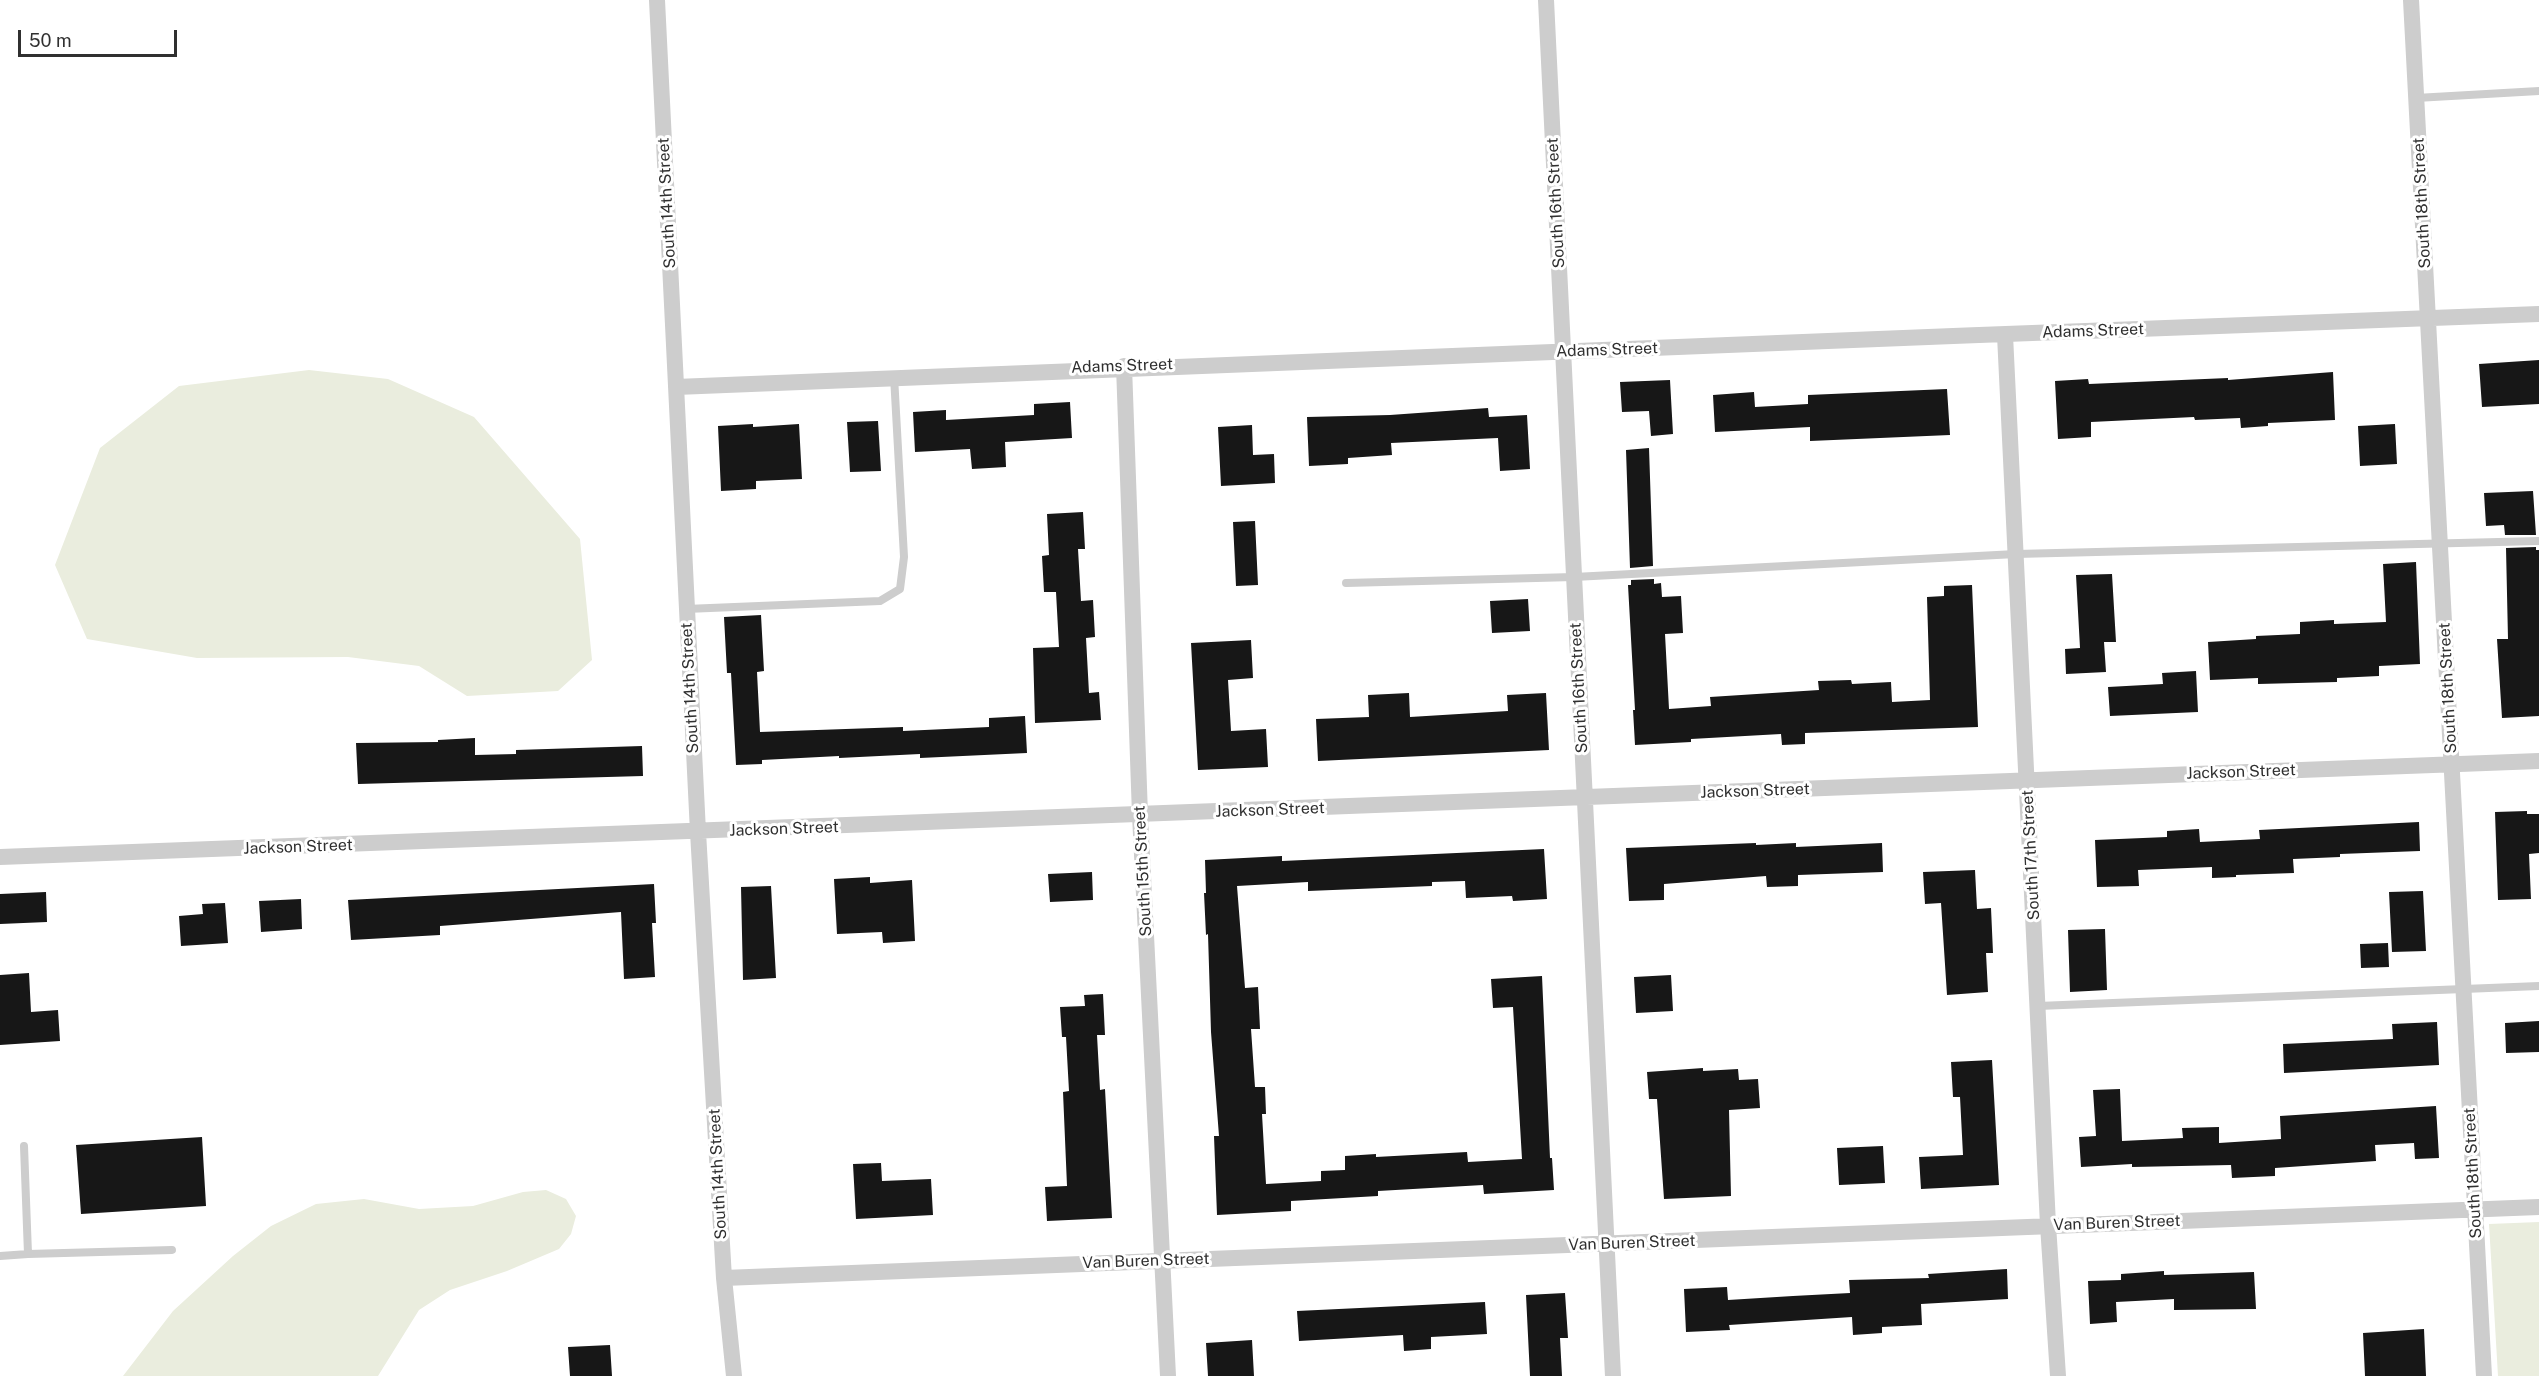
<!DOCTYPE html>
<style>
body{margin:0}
#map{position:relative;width:2539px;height:1376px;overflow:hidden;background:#fff;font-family:"Public Sans",sans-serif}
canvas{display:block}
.scale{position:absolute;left:18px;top:30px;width:159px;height:27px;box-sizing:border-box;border:3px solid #303030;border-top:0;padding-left:8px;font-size:18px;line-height:21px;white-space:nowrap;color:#303030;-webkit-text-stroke:4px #fff;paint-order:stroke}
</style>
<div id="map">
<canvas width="2539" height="1376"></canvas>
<div class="scale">50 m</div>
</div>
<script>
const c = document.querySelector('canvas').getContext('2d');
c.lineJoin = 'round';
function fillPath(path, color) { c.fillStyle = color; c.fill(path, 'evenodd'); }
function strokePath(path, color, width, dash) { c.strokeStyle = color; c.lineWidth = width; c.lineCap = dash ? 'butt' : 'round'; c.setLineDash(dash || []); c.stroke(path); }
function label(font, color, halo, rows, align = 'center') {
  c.font = font + ' "Public Sans",sans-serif'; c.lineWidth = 6; c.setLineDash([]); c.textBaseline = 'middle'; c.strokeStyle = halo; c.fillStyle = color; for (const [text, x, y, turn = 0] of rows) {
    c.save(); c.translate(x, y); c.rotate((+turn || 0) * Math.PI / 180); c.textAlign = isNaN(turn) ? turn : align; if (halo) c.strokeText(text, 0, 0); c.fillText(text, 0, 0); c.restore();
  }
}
const green = new Path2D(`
 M309,370L388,379L474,417L580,539L592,660L558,691L467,696L419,666L348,657L197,658L87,639L55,565L100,448L179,386Z
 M546,1190L566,1199L576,1216L571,1234L559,1249L507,1271L450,1290L419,1310L378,1376H123L173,1311L233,1256L271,1226L316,1204L364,1199L419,1209L473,1206L523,1192Z
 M2539,1222V1376H2498L2489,1224Z`);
const building = new Path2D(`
 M2539,360V404L2482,407L2479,364Z
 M2333,372L2335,420L2268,423V426L2241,428L2240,418L2195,420L2194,417L2091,422V437L2058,439L2055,381L2088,379L2089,384L2228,378V380Z
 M1670,380L1673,434L1651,436L1649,411L1622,412L1620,382Z
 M1947,389L1950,435L1810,441V427L1715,432L1713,395L1754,392L1755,407L1808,404V395Z
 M1070,402L1072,438L1005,442L1006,467L972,469L970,449L915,452L913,412L946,410V420L1034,415V404Z
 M1488,408L1489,417L1527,415L1530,469L1500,471L1498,438L1391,443L1392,455L1348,458V464L1309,466L1307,417L1390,415Z
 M878,421L881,471L850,472L847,422Z
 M753,424V427L799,424L802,479L756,481V489L721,491L718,426Z
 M2395,424L2397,464L2360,466L2358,426Z
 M1252,425L1253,455L1274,454L1275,483L1221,486L1218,427Z
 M1649,448L1653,566L1630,568L1626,450Z
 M2533,491L2536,535H2505L2504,525L2486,526L2484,493Z
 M1083,512L1085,549H1078L1081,601L1093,600L1095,637L1086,638L1089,693L1099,692L1101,720L1035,723L1033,648L1059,647L1056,592H1044L1042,556L1049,555L1047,514Z
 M1255,521L1258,585L1236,586L1233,522Z
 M2536,547V550H2539V716L2502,718L2497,639H2508L2506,548Z
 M2416,562L2420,664L2379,666V676L2337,678V682L2258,684V678L2210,680L2208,642L2256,639V636L2300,634V622L2334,620V624L2386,622L2383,564Z
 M2112,574L2116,642H2104L2106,672L2066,674L2065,649L2080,648L2076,575Z
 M1654,579V584L1661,583L1662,597L1681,596L1683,633L1665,634L1669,709L1711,706L1710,697L1819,690L1818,681L1851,680L1852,684L1891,682L1892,702L1930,700L1927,597L1944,596V586L1972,585L1978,727L1805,733V744L1782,745L1781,734L1691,739V742L1635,745L1633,710H1635L1628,585H1631V580Z
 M1528,599L1530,631L1492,633L1490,601Z
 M761,615L764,671L757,672L760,732L903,727V731L989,727V718L1025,716L1027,753L920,758V754L839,758V756L762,760V764L736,765L731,673H727L724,617Z
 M1251,640L1253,678L1228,680L1231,731L1266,729L1268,767L1198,770L1191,643Z
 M2196,671L2198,712L2110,716L2108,687L2163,684L2162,673Z
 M1409,693L1410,717L1508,711L1507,695L1546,693L1549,750L1318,761L1316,719L1369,717L1368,695Z
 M475,738V755L516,754V750L642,746L643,776L358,784L356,743L438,742V740Z
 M2527,811V814H2539V853L2529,854L2531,899L2498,900L2495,812Z
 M2419,822L2420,851L2340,854V857L2293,859L2294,873L2236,875V877L2212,878V867L2138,870L2139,886L2097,887L2095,840L2167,837V831L2199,829L2200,842L2260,839L2259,830Z
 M1756,843V845L1796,843V847L1882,843L1883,872L1798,875V886L1767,887L1766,876L1664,884V900L1629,901L1626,848Z
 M1544,849L1547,899L1513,901L1512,896L1466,898L1465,881L1432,882V886L1308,891V882L1237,886L1245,988L1258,987L1260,1029H1251L1255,1087H1265L1266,1114H1262L1266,1184L1321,1181V1171L1345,1170V1156L1376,1154V1157L1467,1152L1468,1162L1522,1159L1513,1007L1493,1008L1491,979L1542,976L1550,1158H1552L1554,1190L1484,1194L1483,1185L1378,1191V1196L1291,1201V1211L1217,1215L1214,1136H1219L1211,1032L1208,934L1206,935L1204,893H1206L1205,860L1282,856V861Z
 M1975,870L1977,909L1991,908L1993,953H1986L1988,992L1947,995L1941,903L1925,904L1923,872Z
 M1092,872L1093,900L1050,902L1048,874Z
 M870,877V883L912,880L915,941L883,943L882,932L837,934L834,879Z
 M654,884L656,923H652L655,977L624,979L621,912L440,926V935L351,940L348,900Z
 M771,886L776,978L743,980L741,887Z
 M2423,891L2426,951L2392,952L2389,892Z
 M46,892L47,922L0,924V894Z
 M301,899L302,929L261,932L259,901Z
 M225,903L228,943L181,946L179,916L203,914L202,904Z
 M2105,929L2107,990L2070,992L2068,930Z
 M2388,943L2389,967L2361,968L2360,944Z
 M29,973L31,1012L58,1010L60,1041L0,1045V975Z
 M1671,975L1673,1011L1636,1013L1634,977Z
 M1103,994L1105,1035H1097L1100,1090L1105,1089L1112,1218L1047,1221L1045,1187L1067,1186L1063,1092L1069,1091L1066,1037H1062L1060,1007L1085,1006L1084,995Z
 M2539,1021V1052L2506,1053L2505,1023Z
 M2437,1022L2439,1065L2284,1073L2283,1044L2393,1039L2392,1024Z
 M1992,1060L1999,1185L1921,1189L1919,1157L1963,1155L1960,1097H1953L1951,1062Z
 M1703,1068V1071L1738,1069L1739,1080L1758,1079L1760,1108L1729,1110L1731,1196L1664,1199L1657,1099H1649L1647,1072Z
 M2120,1089L2122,1141L2183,1138L2182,1128L2219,1127V1143L2281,1139L2280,1116L2436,1106L2439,1158L2415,1159L2414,1143L2375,1145L2376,1161L2275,1168V1176L2232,1178L2231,1165L2132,1167V1164L2081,1167L2079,1137L2096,1136L2093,1090Z
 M202,1137L206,1206L81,1214L76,1145Z
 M1883,1146L1885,1183L1839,1185L1837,1148Z
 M881,1163L882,1181L931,1179L933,1215L856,1219L853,1164Z
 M2007,1269L2008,1299L1921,1304L1922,1325L1882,1327V1333L1853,1335L1852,1317L1729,1325L1730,1330L1686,1332L1684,1289L1727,1287L1728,1300L1793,1296L1850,1293L1849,1280L1929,1278L1928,1274Z
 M2164,1271V1275L2254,1272L2256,1309L2174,1310V1299L2116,1302L2117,1322L2090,1324L2088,1281L2121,1280V1274Z
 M1565,1293L1568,1338H1560L1562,1376H1530L1526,1295Z
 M1485,1302L1487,1334L1431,1337V1349L1404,1351L1403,1335L1299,1341L1297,1311Z
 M2424,1329L2426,1376H2365L2363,1333Z
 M1252,1340L1254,1376H1208L1206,1343Z
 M610,1345L612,1376H570L568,1347Z`);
const lane = new Path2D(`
 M2416,98L2539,91
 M1346,583L1574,577L2016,554L2539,541
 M686,609L880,601L900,589L904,557L894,376
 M2038,1006L2539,986
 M28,1254L172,1250
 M0,1256L28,1254L24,1146`);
const street = new Path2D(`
 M657,0L698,832L724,1278L734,1376
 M1546,0L1613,1376
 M2411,0L2484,1376
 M2005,335L2048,1225L2058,1376
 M1124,366L1140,815L1168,1376
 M676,387C1297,358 1918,338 2539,314
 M0,857L2539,761
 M724,1278L2539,1207`);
const streetNames = [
 ["South 14th Street",667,203,-93],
 ["South 16th Street",1556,203,-93],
 ["South 18th Street",2422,203,-93],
 ["Adams Street",2093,331,-2],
 ["Adams Street",1607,350,-2],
 ["Adams Street",1122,366,-2],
 ["South 14th Street",690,688,-93],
 ["South 16th Street",1579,688,-93],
 ["South 18th Street",2448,688,-93],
 ["Jackson Street",2241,772,-2],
 ["Jackson Street",1755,791,-2],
 ["Jackson Street",1270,810,-2],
 ["Jackson Street",784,829,-2],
 ["Jackson Street",298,847,-2],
 ["South 17th Street",2031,855,-93],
 ["South 15th Street",1143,871,-93],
 ["South 18th Street",2473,1173,-93],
 ["South 14th Street",718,1174,-93],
 ["Van Buren Street",2117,1223,-2],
 ["Van Buren Street",1632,1243,-2],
 ["Van Buren Street",1146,1261,-2]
];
fillPath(green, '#eaedde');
fillPath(building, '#171717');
strokePath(lane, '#cdcdcd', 8);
strokePath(street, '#cdcdcd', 16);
label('16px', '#303030', '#fff', streetNames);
</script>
